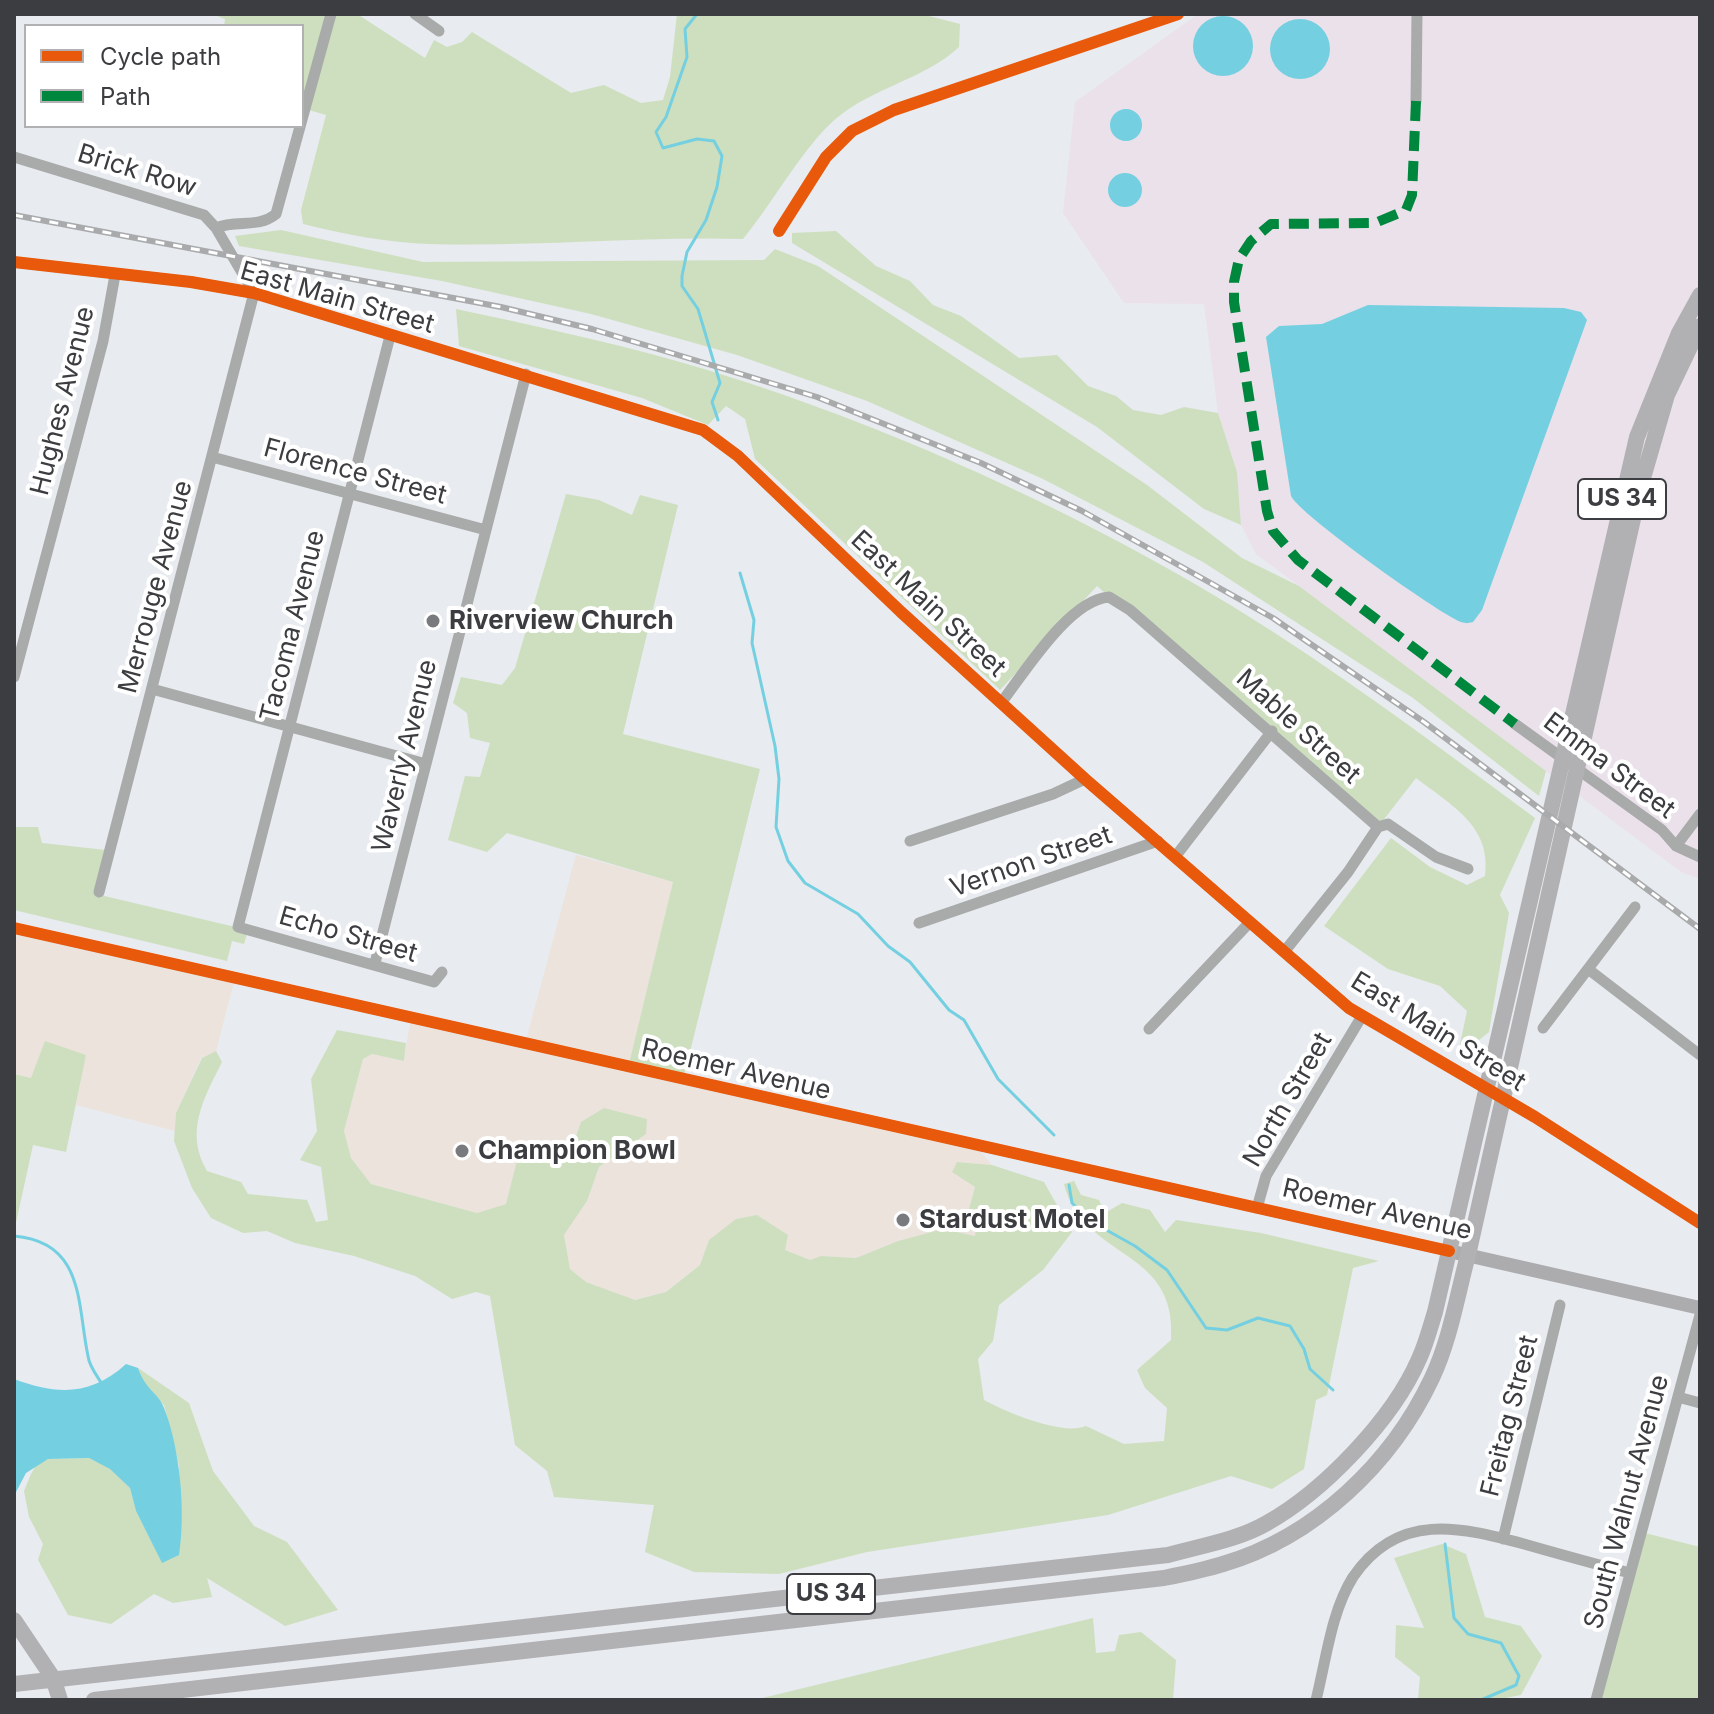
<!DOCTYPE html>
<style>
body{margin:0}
#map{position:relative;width:1714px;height:1714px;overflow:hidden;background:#e8ebef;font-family:Inter,sans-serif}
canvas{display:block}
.frame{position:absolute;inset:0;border:16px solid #3b3d40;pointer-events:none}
.legend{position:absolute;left:24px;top:24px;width:280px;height:104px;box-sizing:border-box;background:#fff;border:2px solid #b1b1b3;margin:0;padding:10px 14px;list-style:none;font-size:24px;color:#3b3d40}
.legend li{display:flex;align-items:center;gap:16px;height:40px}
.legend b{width:40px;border:2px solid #b1b1b3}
</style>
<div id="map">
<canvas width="1714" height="1714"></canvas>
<div class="frame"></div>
<ul class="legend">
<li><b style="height:10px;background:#e8590c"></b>Cycle path</li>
<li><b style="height:10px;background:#00873e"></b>Path</li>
</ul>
</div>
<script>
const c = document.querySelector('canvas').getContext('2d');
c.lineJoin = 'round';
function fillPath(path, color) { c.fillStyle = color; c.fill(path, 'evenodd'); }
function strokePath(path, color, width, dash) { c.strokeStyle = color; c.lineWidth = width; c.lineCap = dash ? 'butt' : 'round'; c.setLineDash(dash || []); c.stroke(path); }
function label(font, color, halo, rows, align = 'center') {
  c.font = font + ' Inter,sans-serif'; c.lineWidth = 8; c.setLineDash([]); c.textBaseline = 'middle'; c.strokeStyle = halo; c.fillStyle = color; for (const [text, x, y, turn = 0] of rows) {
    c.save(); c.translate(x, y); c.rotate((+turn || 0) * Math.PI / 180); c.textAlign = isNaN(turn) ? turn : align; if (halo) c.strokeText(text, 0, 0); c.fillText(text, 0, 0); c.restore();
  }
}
const commercial = new Path2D(`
 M576,855L673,882L629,1068L977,1147L992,1165L957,1162L975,1187L968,1211L976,1227L975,1236L943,1229L898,1241L856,1258L821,1256L810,1260L785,1250L709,1240L700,1265L666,1292L634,1300L586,1282L570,1269L564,1235L587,1201L599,1167L645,1134L581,1122L572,1148L506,1204L477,1213L371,1184L351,1158L344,1131L363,1059L372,1054L404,1061L411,1017L525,1044Z
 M14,928L235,978L216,1051L201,1058L176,1113L175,1131L76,1105L85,1055L31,1078L14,1074Z`);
const industrial = new Path2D(`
 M1198,14H1700V879L1681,872L1256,554L1241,525L1237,472L1218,413L1204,304L1124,303L1063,213L1075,102Z`);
const green = new Path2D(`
 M212,14H357L425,58L434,40L447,47L462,42L472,32L571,93L604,85L641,103L663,100L670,77L677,14H921L960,24L959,47C923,81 864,89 828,126C798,156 771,205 743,239C639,236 535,247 430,244C388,243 344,234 303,224L301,210L326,115L302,108V26H224L225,19Z
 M281,230L423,262L764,260L775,249L818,266L1147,485L1242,558L1299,586L1546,771L1539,796L1413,698L1203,562L1043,479L867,401L737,355L591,314L442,281L239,246L235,236Z
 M836,231L876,266L910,281L933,305L961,316L1019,358L1057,355L1088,386L1116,396L1133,410L1161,415L1184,407L1218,413L1237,472L1241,525L1204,509L1097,427L792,243V233Z
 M456,309C531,325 606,341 680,362C863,414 1070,507 1232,606C1338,671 1436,745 1535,818L1500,895L1509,913L1489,1032L1457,1058L1467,1011L1440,986L1388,969L1324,926L1391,838L1430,867L1467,885L1485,876C1492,826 1451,805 1416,778L1378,827L1097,586L1000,690L755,459L745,419L726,406L708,425L642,398L459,346Z
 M566,494L599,500L632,515L640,495L678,505L623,734L760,769L683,1080L628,1068L673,882L507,833L487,852L448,840L465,776L480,777L490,743L470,738L467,713L453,703L461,677L502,685L515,668Z
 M14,827H38L42,843L106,850L96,894L248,930L244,944L232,941L227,961L14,910Z
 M337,1030L406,1043L404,1061L372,1054L363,1059L344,1131L351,1158L371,1184L477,1213L506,1204L520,1149L549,1156L561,1145L572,1147L581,1122L604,1108L647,1119L646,1134L599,1167L587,1201L564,1235L570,1269L586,1282L635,1300L666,1292L700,1265L709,1240L736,1219L757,1215L788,1235L785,1250L810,1260L821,1256L856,1258L898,1241L943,1229L975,1236L976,1227L968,1212L975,1187L952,1172L957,1162L992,1165L1044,1182L1072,1232L1043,1270L999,1305L993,1341L978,1359L984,1400C1006,1412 1062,1436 1086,1426L1124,1444L1164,1441L1167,1408L1145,1388L1137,1370L1171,1340C1178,1247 1084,1261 1064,1184L1074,1181L1081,1195L1099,1200L1105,1213L1122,1203L1150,1210L1165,1232L1176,1220L1261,1233L1379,1261L1353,1268L1327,1395L1316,1400L1304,1469L1272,1489L1231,1476L1108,1515L867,1552L779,1574L694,1572L645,1552L654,1505L554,1497L547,1471L515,1445L490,1296L476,1292L452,1299L415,1276L354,1256L295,1243L267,1231L243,1233L211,1218L192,1188L174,1141L176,1113L202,1058L216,1051L222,1062C204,1098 184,1132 207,1171L241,1182L248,1194L307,1200L316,1222L328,1220L321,1167L300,1160L317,1131L311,1079Z
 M45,1041L86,1055L66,1152L33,1145L14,1232V1074L31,1078Z
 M138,1368L189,1403L213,1471L254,1526L287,1542L338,1610L285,1626L207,1578L212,1597L173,1603L154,1594L111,1624L68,1615L38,1560L43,1544L29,1517L24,1491L31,1474L36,1465L48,1459L89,1458L110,1468L130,1488L136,1511L162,1562L179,1497V1465L164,1405L144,1387Z
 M1641,1532L1700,1547V1700H1596Z
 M1442,1544L1466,1554L1485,1617L1521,1626L1542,1656L1521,1695L1495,1700H1418L1420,1677L1395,1657L1396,1625L1424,1628L1394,1558Z
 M1093,1618L1096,1653L1115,1651L1119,1635L1141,1632L1176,1660L1173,1700H754Z`);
const water = new Path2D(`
 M1193 46a30 30 0 1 1 60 0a30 30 0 1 1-60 0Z
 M1270 49a30 30 0 1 1 60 0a30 30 0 1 1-60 0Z
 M1110 125a16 16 0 1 1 32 0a16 16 0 1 1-32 0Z
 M1108 190a17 17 0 1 1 34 0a17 17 0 1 1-34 0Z
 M1368,305L1564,308L1581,312L1587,320L1482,610L1473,622C1467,623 1468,624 1461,622C1438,613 1300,515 1291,496L1266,337L1279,326L1322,324Z
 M126,1364L138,1368C146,1391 159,1393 164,1408C180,1448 186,1512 179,1555L162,1563L136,1511L130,1488L110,1469L89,1458L48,1459L26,1473L14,1496V1379C57,1395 91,1396 126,1364Z`);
const stream = new Path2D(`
 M697,14L685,29L687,57L666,117L656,132L663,148L697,139L714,141L722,156L717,187L706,220L687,252L682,276V286L698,309L720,383L712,402L718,420
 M740,573L754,620L752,643L775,746L779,779L776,827L788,861L805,883L858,914L888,946L910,962L949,1010L964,1020L998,1079L1054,1135
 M1069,1185L1072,1203L1092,1222L1135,1246L1167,1270L1206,1328L1227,1330L1258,1318L1290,1326L1304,1349L1310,1369L1333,1390
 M14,1236C85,1242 77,1304 88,1356C89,1366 97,1376 102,1384
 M1445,1544L1454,1618L1468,1634L1501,1643L1519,1676L1516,1685L1481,1700`);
const minor = new Path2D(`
 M415,14L439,31
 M1416,101L1417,14
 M14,157L204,215L216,228L254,293
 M216,228C237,219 257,229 276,214L331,14
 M14,262L191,282L254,293L703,430L738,456L901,612L1085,779L1349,1008L1535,1117L1700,1223
 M390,336L238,927L434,982L442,972
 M212,457L486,530
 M14,677L103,341L115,275
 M152,689L426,764
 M1001,703C1025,672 1069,600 1109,597L1130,610L1378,827L1388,824L1436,857L1468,869
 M1515,724L1662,830L1676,846L1700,857
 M910,841L1053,794L1085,779
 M1676,846L1700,814
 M1175,857L1272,731
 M99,892L254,293
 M919,923L1158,841
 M14,928L1449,1251
 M1284,952L1348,872L1378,827
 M375,963L526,374
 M1588,969L1700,1055
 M1543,1028L1635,907
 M1149,1029L1250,922
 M1257,1208L1266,1176L1362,1016
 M1678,1397L1700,1403
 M1503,1539L1560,1305
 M1316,1700C1326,1661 1331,1612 1353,1577C1398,1511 1460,1527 1524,1544C1559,1554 1595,1564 1630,1573
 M1596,1700L1700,1315`);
const major = new Path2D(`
 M1449,1251L1700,1308`);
const highway = new Path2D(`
 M14,1620L53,1678L60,1700
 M14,1684L1168,1555C1200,1546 1238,1540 1267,1523C1324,1491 1393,1419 1419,1359C1426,1344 1430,1328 1435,1312L1637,437L1679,333L1700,295
 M94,1700L1164,1578C1184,1574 1204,1570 1223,1564C1315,1537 1392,1463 1432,1378C1450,1340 1457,1296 1468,1255L1639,492L1667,395L1700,326`);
const rail = new Path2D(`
 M14,215L501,307L592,329L817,397L981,463L1082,511L1273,618L1424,722L1700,929`);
const quiet = new Path2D(`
 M1416,101L1412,195L1406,210L1375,223L1271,224L1251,241L1239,259L1234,282V302L1267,511L1273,531L1298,560L1515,724`);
const cycleway = new Path2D(`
 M779,231L826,157L852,131L894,110L1178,14
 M14,262L191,282L254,293L703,430L738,456L901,612L1085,779L1349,1008L1535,1117L1700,1223
 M14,928L1449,1251`);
const markers = [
 [433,621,8,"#787a7d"],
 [462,1151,8,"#787a7d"],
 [903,1220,8,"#787a7d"]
];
const shields = [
 [1622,499,88],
 [831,1594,88]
];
const shieldNames = [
 ["US 34",1622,499],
 ["US 34",831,1594]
];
const streetNames = [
 ["Brick Row",137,171,17],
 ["East Main Street",337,298,16],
 ["Hughes Avenue",63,401,-76],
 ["Florence Street",355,472,15],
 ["Merrouge Avenue",156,587,-75],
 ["East Main Street",928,604,43],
 ["Tacoma Avenue",293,626,-76],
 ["Mable Street",1298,727,42],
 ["Waverly Avenue",405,756,-76],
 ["Emma Street",1609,766,37],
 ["Vernon Street",1031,862,-19],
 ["Echo Street",348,935,16],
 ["East Main Street",1438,1032,32],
 ["Roemer Avenue",736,1070,13],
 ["North Street",1288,1100,-60],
 ["Roemer Avenue",1377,1210,13],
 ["Freitag Street",1510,1416,-76],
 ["South Walnut Avenue",1627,1502,-75]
];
const poiNames = [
 ["Riverview Church",449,621],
 ["Champion Bowl",478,1151],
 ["Stardust Motel",919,1220]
];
fillPath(commercial, '#ece3dc');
fillPath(industrial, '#ebe1ea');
fillPath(green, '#cedfbf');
fillPath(water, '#74d0e1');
strokePath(stream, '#74d0e1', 3);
strokePath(minor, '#a9aaaa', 11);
strokePath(major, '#acacae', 14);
strokePath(highway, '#b1b1b4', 16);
strokePath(rail, '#a9aaac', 6);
strokePath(rail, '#fff', 3, [9]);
strokePath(quiet, '#00873e', 10, [20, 10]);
strokePath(cycleway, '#e8590c', 12);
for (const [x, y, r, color] of markers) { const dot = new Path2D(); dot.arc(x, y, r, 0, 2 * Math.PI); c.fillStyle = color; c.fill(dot); strokePath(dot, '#fff', 3); }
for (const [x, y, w] of shields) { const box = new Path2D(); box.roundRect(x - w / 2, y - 20, w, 40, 6); c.fillStyle = '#fff'; c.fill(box); strokePath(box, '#3b3d40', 2); }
label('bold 24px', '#3b3d40', null, shieldNames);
label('26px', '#3b3d40', '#fff', streetNames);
label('bold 26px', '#3b3d40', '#fff', poiNames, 'left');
</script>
